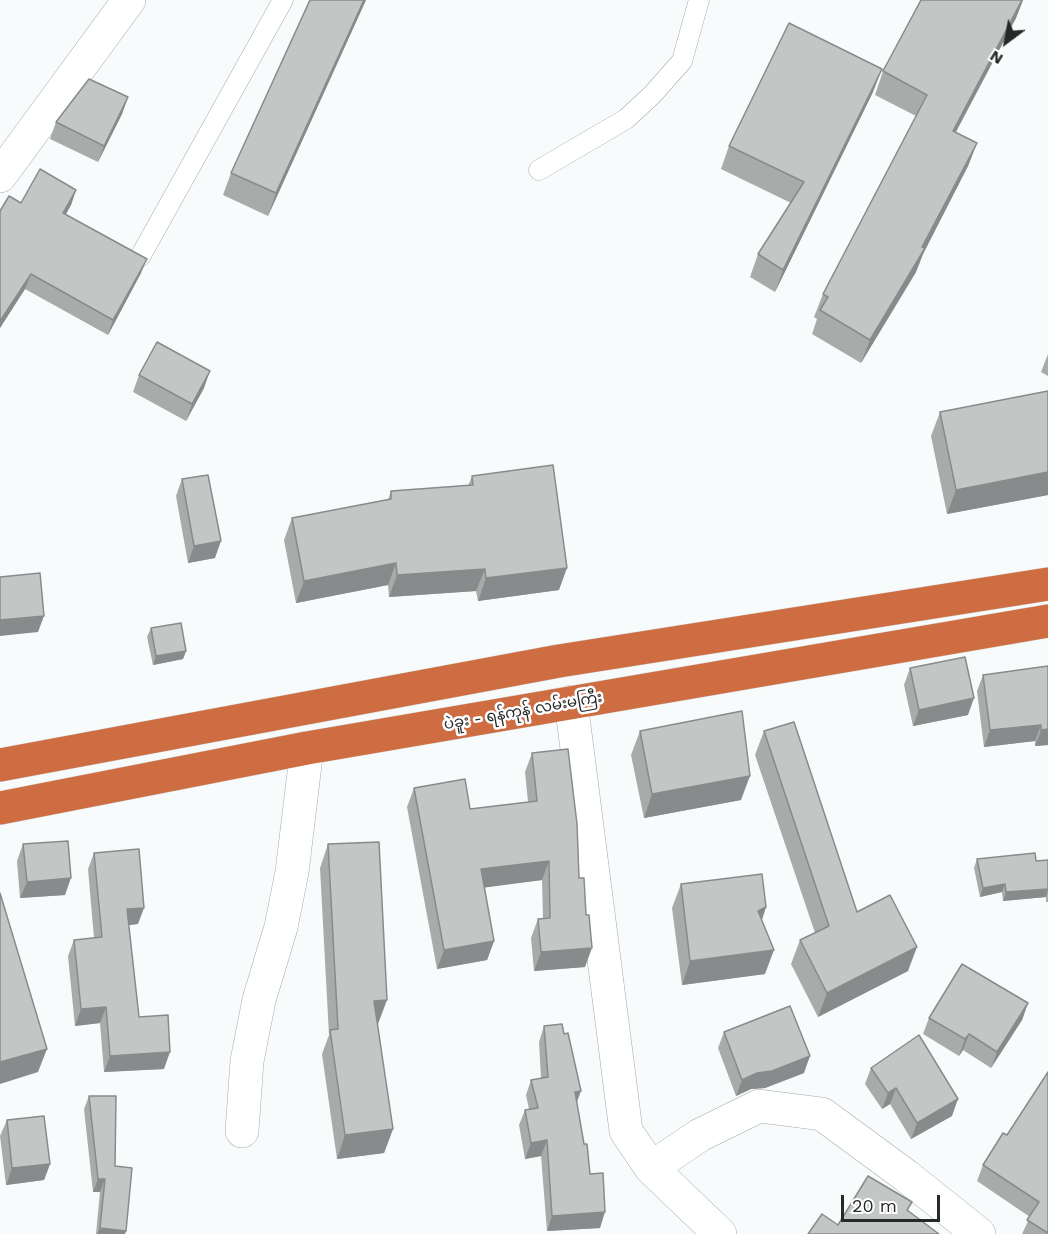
<!DOCTYPE html>
<meta charset="utf-8">
<style>
body{margin:0}
#map{position:relative;width:1048px;height:1234px;overflow:hidden;background:#f7fbfb;font-family:"Work Sans",sans-serif}
canvas{display:block}
.north{position:absolute;left:976px;top:12px;width:60px;height:60px;-webkit-text-stroke:4px #fff;paint-order:stroke;rotate:212deg;font-size:16px;font-weight:700;line-height:24px;text-align:center;color:#272828}
.north::after{content:'';display:block;margin:auto;width:21px;height:27px;background:#272828;clip-path:polygon(50% 0,100% 100%,50% 72%,0 100%)}
.scale{position:absolute;left:841px;top:1195px;width:99px;height:27px;box-sizing:border-box;border:3px solid #272828;border-top:0;padding-left:8px;font-size:18px;line-height:21px;white-space:nowrap;color:#272828;-webkit-text-stroke:4px #fff;paint-order:stroke}
</style>
<div id="map">
<canvas width="1048" height="1234"></canvas>
<div class="north">N</div>
<div class="scale">20 m</div>
</div>
<script>
const c = document.querySelector('canvas').getContext('2d');
c.lineJoin = 'round';
function strokePath(path, color, width, dash) { c.strokeStyle = color; c.lineWidth = width; c.lineCap = dash ? 'butt' : 'round'; c.setLineDash(dash || []); c.stroke(path); }
function fillPath(path, color) { c.fillStyle = color; c.fill(path, 'evenodd'); }
function label(font, color, halo, rows, align = 'center') {
  c.font = font + ' "Work Sans","Noto Sans Myanmar",sans-serif'; c.lineWidth = 5; c.setLineDash([]); c.textBaseline = 'middle'; c.strokeStyle = halo; c.fillStyle = color; for (const [text, x, y, turn = 0] of rows) {
    c.save(); c.translate(x, y); c.rotate((+turn || 0) * Math.PI / 180); c.textAlign = isNaN(turn) ? turn : align; if (halo) c.strokeText(text, 0, 0); c.fillText(text, 0, 0); c.restore();
  }
}
const lane = new Path2D(`
 M539,170L626,119L652,95L682,61L699,0
 M140,257L283,0`);
const street = new Path2D(`
 M0,176L129,0
 M571,702L626,1131L651,1168L720,1234
 M242,1131L247,1061L259,1000L281,927L292,872L307,748
 M651,1168L700,1135L759,1106L822,1114L905,1175L979,1234`);
const highway = new Path2D(`
 M0,765L559,661L1048,584
 M0,808L307,748L1048,621`);
const wall = new Path2D(`
 M366,0L268,216L223,195L231,173Z
 M921,0H1023L1016,18L956,132L977,143L968,166L923,254L916,272L861,363L812,334L817,319L814,317L823,294L916,116L875,95L883,71Z
 M873,92L775,292L750,277L758,254L791,203L721,169L729,146Z
 M128,97L122,114L98,162L50,139L56,122Z
 M76,190L71,205L66,214L141,273L108,335L25,289L0,328V211L21,203Z
 M1048,354V376L1041,372Z
 M139,375L204,388L186,421L133,392Z
 M1048,391V495L947,514L931,436L940,412Z
 M472,476L559,590L478,601L476,591L389,597L388,585L296,603L284,540L292,518L388,500L391,491L468,486Z
 M182,479L215,558L188,563L176,496Z
 M151,628L186,651L183,659L153,665L147,637Z
 M1048,666V745L1035,746V741L984,747L977,691L983,675Z
 M910,668L968,715L913,726L904,685Z
 M640,731L741,800L644,818L631,755Z
 M764,731L857,912L908,971L818,1017L791,964L800,940L815,933L755,755Z
 M532,753L579,878L585,967L534,971L531,938L538,919L543,918L542,880L484,887L494,941L487,960L437,969L407,807L414,788L470,809L528,802L525,772Z
 M23,844L65,895L20,898L17,861Z
 M328,844L378,1024H377L393,1129L384,1153L337,1159L322,1054L329,1035L320,868Z
 M94,853L138,924L129,925L139,1017L164,1069L104,1072L100,1023L75,1026L68,956L74,940L94,938L88,869Z
 M977,859L1036,861L1048,860V902H1046V897L1003,901L1002,892L980,897L974,868Z
 M681,884L766,907L762,920L765,974L682,985L672,908Z
 M1028,1003L1022,1020L991,1068L963,1050L959,1056L923,1034L929,1018Z
 M544,1026L576,1103L600,1228L547,1231L541,1156L525,1159L519,1125L525,1110L529,1109L526,1095L531,1080L541,1078L539,1042Z
 M724,1032L804,1073L765,1088L751,1089L736,1096L718,1048Z
 M871,1068L952,1116L911,1139L890,1104L882,1109L865,1084Z
 M1048,1072V1234H1022L1030,1217L977,1181L983,1165L1007,1135Z
 M89,1096L115,1166L126,1231L125,1234H96L100,1192H93L84,1109Z
 M7,1120L50,1164L44,1180L6,1185L0,1136Z`);
const shadedWall = new Path2D(`
 M364,0H366L268,216L276,193Z
 M1022,0H1023L1016,18L944,154L953,131Z
 M882,69L873,92L775,292L783,270Z
 M128,97L122,114L98,162L104,146Z
 M977,143L968,166L923,254L916,272L861,363L870,340L922,247Z
 M76,190L71,205L58,228L63,213Z
 M147,259L141,273L108,335L113,320Z
 M31,274L25,289L0,328V321Z
 M210,371L204,388L186,421L192,404Z
 M1048,472V495L947,514L956,490Z
 M221,541L215,558L188,563L194,546Z
 M396,563L388,585L296,603L304,581Z
 M567,568L559,590L478,601L486,578Z
 M485,569L476,591L389,597L397,575Z
 M44,616L38,632L0,636V620Z
 M186,651L183,659L153,665L156,656Z
 M974,698L968,715L913,726L919,710Z
 M1041,725L1035,741L984,747L990,730Z
 M1048,729V745L1035,746L1041,730Z
 M750,776L741,800L644,818L652,794Z
 M549,861L542,880L474,889L481,869Z
 M71,878L65,895L20,898L27,882Z
 M1005,884L1002,892L980,897L983,888Z
 M1048,889L1046,897L1003,901L1006,892Z
 M766,907L758,931V911Z
 M144,908L138,924L121,926L127,909Z
 M494,941L487,960L437,969L444,950Z
 M917,947L908,971L818,1017L827,993Z
 M592,948L585,967L534,971L541,952Z
 M774,950L765,974L682,985L690,961Z
 M387,1000L378,1024H365L374,1001Z
 M1028,1003L1022,1020L991,1068L997,1052Z
 M106,1007L100,1023L75,1026L81,1009Z
 M969,1034L963,1050L959,1056L965,1039Z
 M47,1049L38,1072L0,1084V1062Z
 M170,1052L164,1069L104,1072L110,1056Z
 M810,1056L804,1073L765,1088L751,1089L736,1096L742,1080L757,1073Z
 M896,1088L890,1104L882,1109L888,1093Z
 M581,1091L575,1107V1092Z
 M958,1099L952,1116L911,1139L917,1123Z
 M393,1129L384,1153L337,1159L345,1135Z
 M547,1140L541,1156L525,1159L531,1143Z
 M50,1164L44,1180L6,1185L12,1168Z
 M98,1179H105L100,1192H93Z
 M605,1212L600,1228L547,1231L552,1216Z
 M100,1228L126,1231L125,1234H97Z`);
const building = new Path2D(`
 M310,0H364L276,193L231,173Z
 M921,0H1022L953,131L977,143L922,247L925,248L870,340L820,310L828,297L823,294L927,95L883,71Z
 M789,23L882,69L783,270L758,254L804,182L729,146Z
 M89,79L128,97L104,146L56,122Z
 M40,169L76,190L63,213L147,259L113,320L31,274L0,321V211L9,196L21,203Z
 M157,342L210,371L192,404L139,375Z
 M1048,391V472L956,490L940,412Z
 M553,465L567,568L486,578L485,569L397,575L396,563L304,581L292,518L391,499V491L473,485L472,476Z
 M208,475L221,541L194,546L182,479Z
 M40,573L44,616L0,620V577Z
 M181,623L186,651L156,656L151,628Z
 M965,657L974,698L919,710L910,668Z
 M1048,666V729L1041,730V725L990,730L983,675Z
 M742,711L750,776L652,794L640,731Z
 M794,722L857,912L890,895L917,947L827,993L800,940L829,926L764,731Z
 M568,749L577,824L579,878H584L586,915H589L592,948L541,952L538,919L550,918L549,861L481,869L494,941L444,950L414,788L465,779L470,809L537,801L532,753Z
 M68,841L71,878L27,882L23,844Z
 M379,842L387,1000L374,1001L393,1129L345,1135L330,1030L338,1029L328,844Z
 M139,849L144,908L127,909L139,1017L168,1015L170,1052L110,1056L106,1007L81,1009L74,940L102,937L94,853Z
 M1035,853L1036,861L1048,860V889L1006,892L1005,884L983,888L977,859Z
 M762,874L766,907L758,911L774,950L690,961L681,884Z
 M0,893L47,1049L0,1062Z
 M962,964L1028,1003L997,1052L969,1034L965,1039L929,1018Z
 M790,1006L810,1056L772,1071L757,1073L742,1080L724,1032Z
 M562,1024L564,1034L568,1033L581,1091L575,1092L584,1144H587L590,1174L603,1173L605,1212L552,1216L547,1140L531,1143L525,1110L538,1108L531,1080L548,1077L544,1026Z
 M919,1035L958,1099L917,1123L896,1088L888,1093L871,1068Z
 M1048,1072V1233L1027,1220L1039,1202L983,1165L1003,1133L1007,1135Z
 M89,1096H116L115,1166L132,1168L126,1231L100,1228L105,1179H98Z
 M44,1116L50,1164L12,1168L7,1120Z
 M868,1176L912,1202L907,1210L939,1234H808L822,1214L838,1225Z`);
const streetNames = [
 ["ပဲခူး - ရန်ကုန် လမ်းမကြီး",523,711,-10]
];
strokePath(lane, '#a6aaaa', 21);
strokePath(street, '#a6aaaa', 34);
strokePath(highway, '#d8d8d8', 34);
strokePath(lane, '#fff', 20);
strokePath(street, '#fff', 33);
strokePath(highway, '#ce6d41', 33);
fillPath(wall, '#a7abaa');
fillPath(shadedWall, '#888b8b');
fillPath(building, '#c2c7c6');
strokePath(building, '#888b8b', 1.5);
label('15px', '#272828', '#fff', streetNames);
</script>
